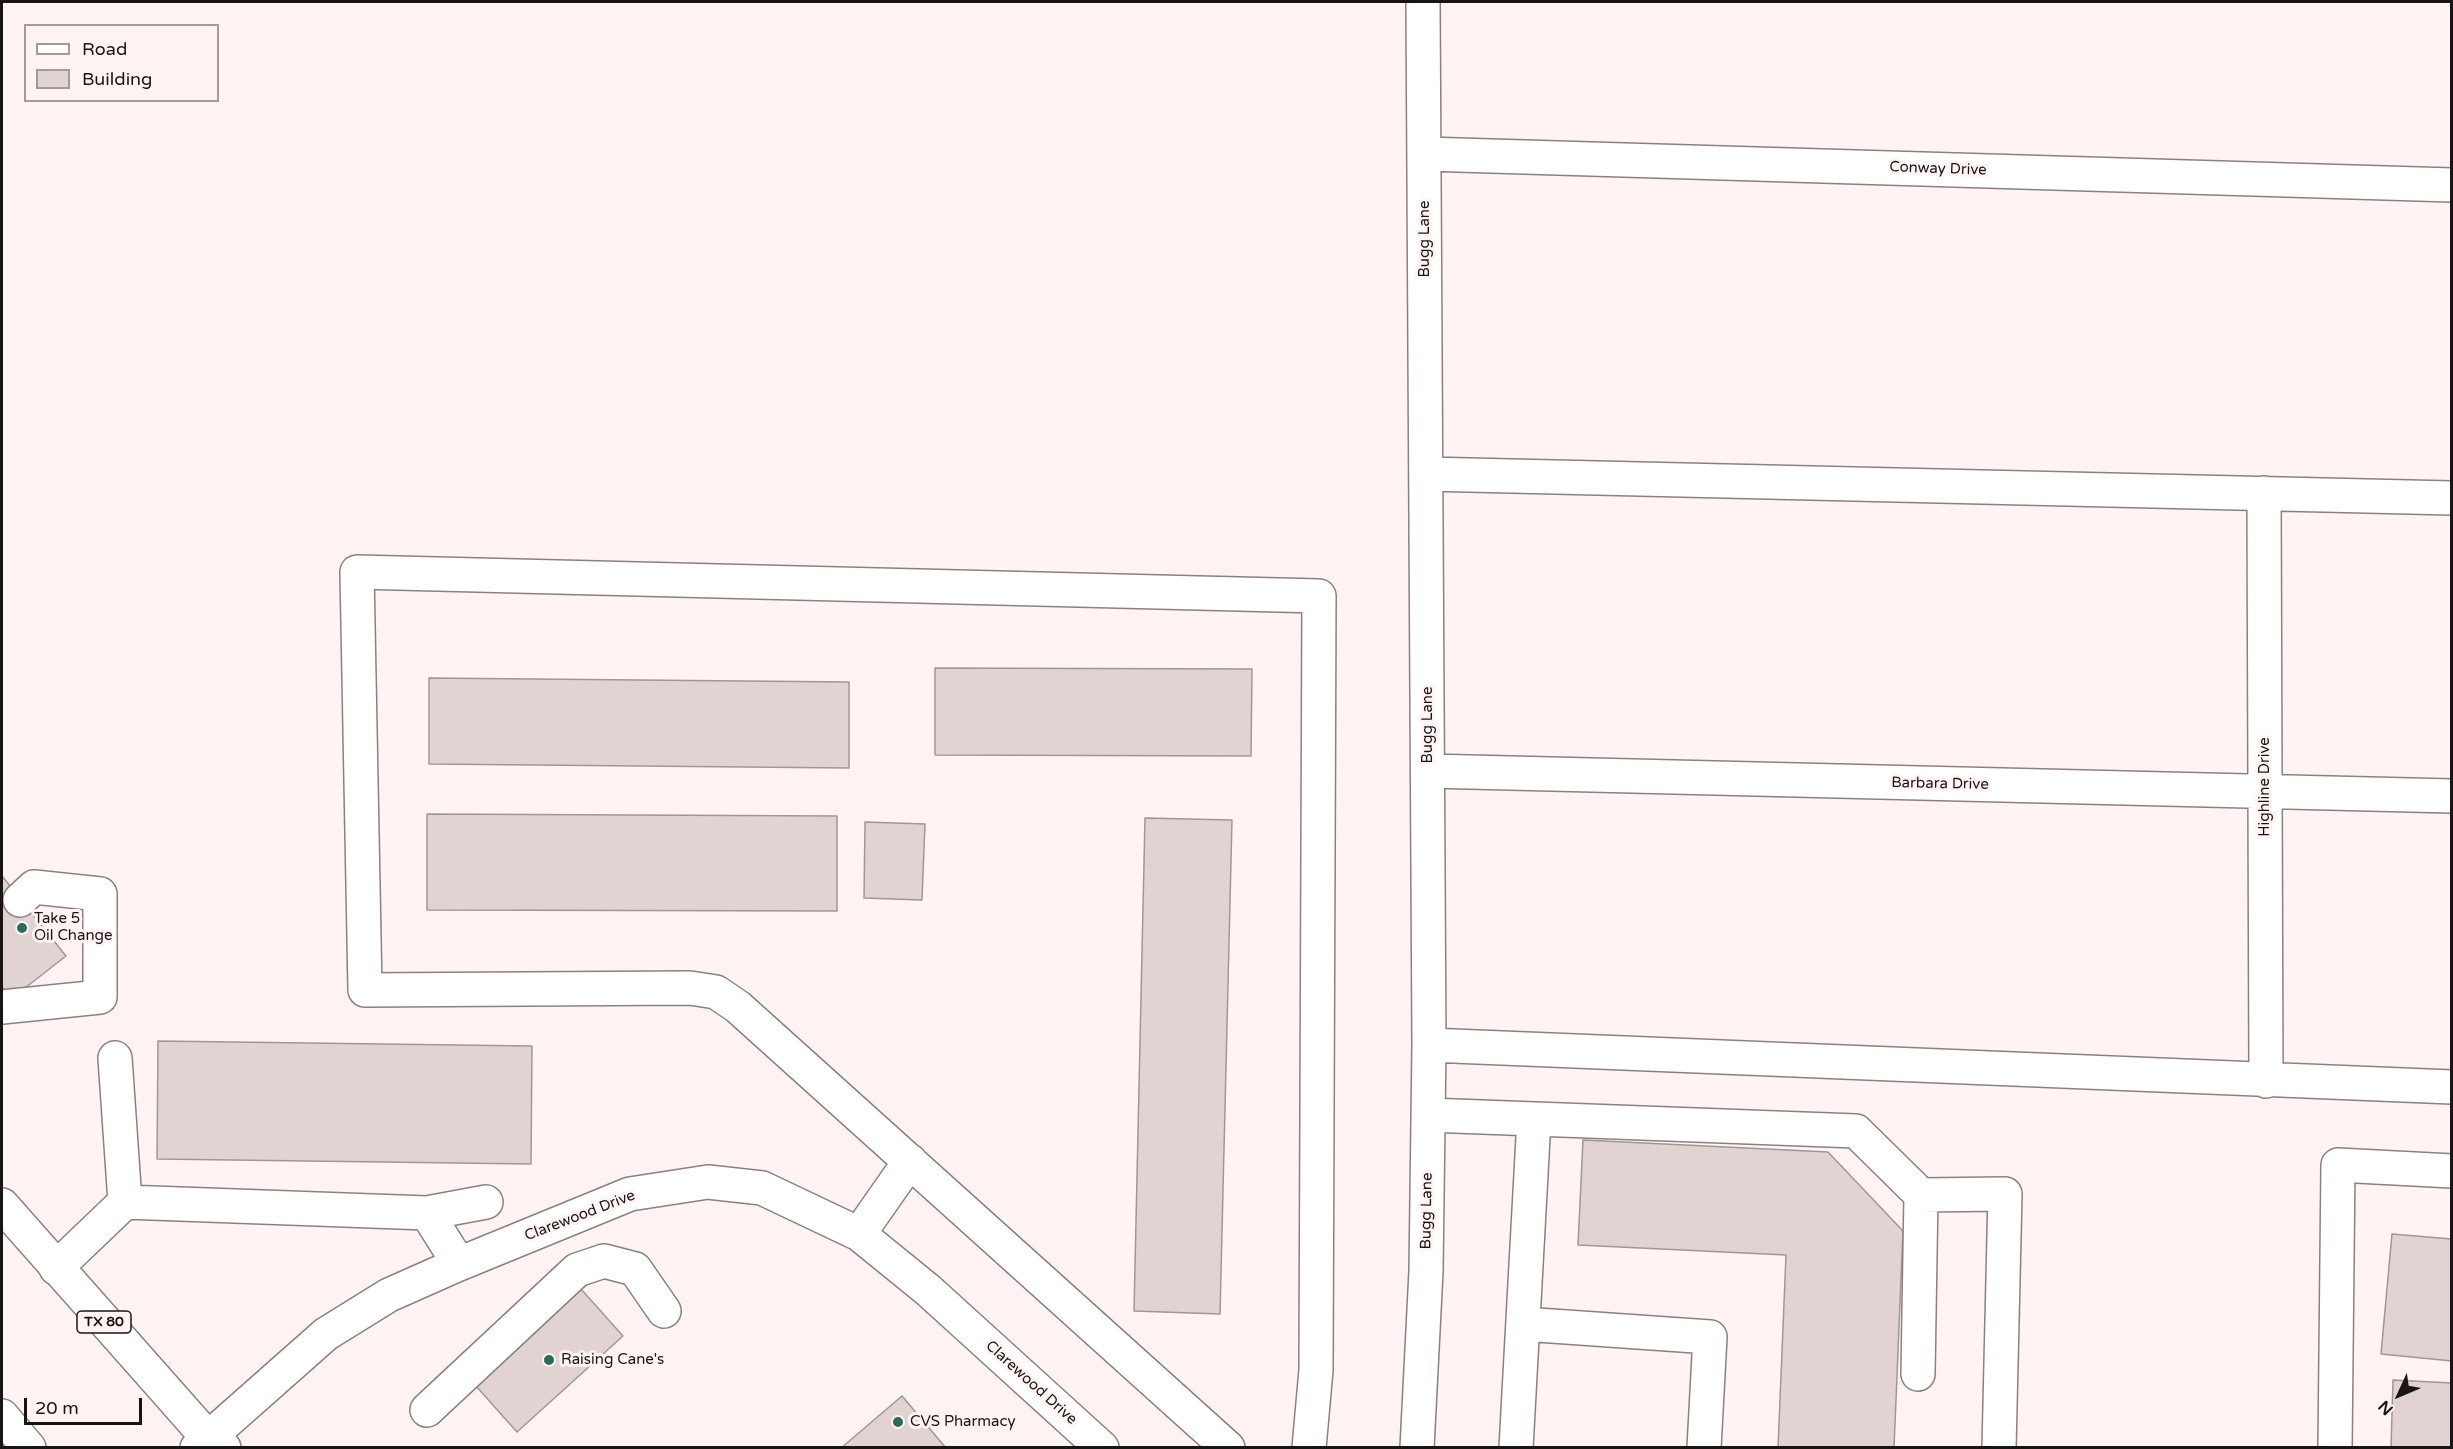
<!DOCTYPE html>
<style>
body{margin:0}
#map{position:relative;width:2453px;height:1449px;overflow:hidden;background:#fff4f3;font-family:"Varela Round",sans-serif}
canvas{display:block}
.frame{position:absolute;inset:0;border:3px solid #191514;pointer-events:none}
.legend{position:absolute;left:24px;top:24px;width:195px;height:78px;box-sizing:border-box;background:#fff4f3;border:2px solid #a39b9a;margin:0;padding:8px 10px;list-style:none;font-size:18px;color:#191514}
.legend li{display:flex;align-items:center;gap:12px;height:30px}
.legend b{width:30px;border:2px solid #a39b9a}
.north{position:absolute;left:2369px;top:1365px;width:60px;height:60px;-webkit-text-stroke:4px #fff4f3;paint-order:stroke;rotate:226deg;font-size:16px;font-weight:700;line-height:24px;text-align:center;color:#191514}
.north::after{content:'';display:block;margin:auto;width:21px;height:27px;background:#191514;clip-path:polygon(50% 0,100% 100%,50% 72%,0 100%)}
.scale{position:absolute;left:24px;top:1398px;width:118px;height:27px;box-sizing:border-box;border:3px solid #191514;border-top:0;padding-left:8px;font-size:18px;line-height:21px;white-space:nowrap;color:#191514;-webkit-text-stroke:4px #fff4f3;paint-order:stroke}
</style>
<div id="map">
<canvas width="2453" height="1449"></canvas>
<div class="frame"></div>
<ul class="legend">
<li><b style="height:8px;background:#fff"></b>Road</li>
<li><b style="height:16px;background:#e0d3d2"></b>Building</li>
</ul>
<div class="north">N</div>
<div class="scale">20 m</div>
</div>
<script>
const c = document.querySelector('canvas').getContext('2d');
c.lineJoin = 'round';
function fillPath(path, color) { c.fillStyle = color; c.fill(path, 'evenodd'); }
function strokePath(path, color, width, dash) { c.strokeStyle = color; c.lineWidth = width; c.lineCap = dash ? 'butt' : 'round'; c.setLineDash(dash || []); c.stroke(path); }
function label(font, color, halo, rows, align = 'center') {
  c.font = font + ' "Varela Round",sans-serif'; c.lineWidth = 6; c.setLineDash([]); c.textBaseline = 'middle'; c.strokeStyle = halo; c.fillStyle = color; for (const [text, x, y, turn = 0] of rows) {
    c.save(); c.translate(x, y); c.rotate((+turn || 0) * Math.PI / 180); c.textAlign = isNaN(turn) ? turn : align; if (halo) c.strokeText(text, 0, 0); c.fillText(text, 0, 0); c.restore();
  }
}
const building = new Path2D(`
 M935,668L1252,669L1251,756L935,755Z
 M429,678L849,682V768L429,764Z
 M427,814L837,816V911L427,910Z
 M1145,818L1232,820L1220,1314L1134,1311Z
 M865,822L925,824L922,900L864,898Z
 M2,876L66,956L11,999L2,987Z
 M158,1041L532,1046L531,1164L157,1159Z
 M1583,1140L1828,1152L1903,1231L1894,1448H1778L1786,1255L1578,1245Z
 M2392,1234L2452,1239V1361L2381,1354Z
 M581,1289L623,1336L517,1432L475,1385Z
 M2393,1380L2452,1383V1448H2391Z
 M902,1396L946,1448H841Z`);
const minorTunnel = new Path2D(`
 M2,916L20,900`);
const minor = new Path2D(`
 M1425,154L2452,185
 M1426,474L2452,498
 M2264,493L2266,1081
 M1428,771L2452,796
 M2,1007L100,997V894L34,887L20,900
 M1429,1045L2452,1087
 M115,1058L125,1202
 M1428,1115L1856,1131L1921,1195L1918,1374
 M1921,1195L2005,1194L1999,1448
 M427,1213L486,1202
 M859,1234L910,1161
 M56,1268L125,1202L427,1213L459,1264
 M1523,1324L1710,1337L1704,1448
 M427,1410L577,1270L604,1261L635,1269L664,1311
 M2,1416L29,1448
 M197,1448L326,1334L389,1295L459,1264L630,1194L708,1182L762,1188L859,1234L928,1290L1102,1448
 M1228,1448L738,1007L716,992L690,988L365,990L357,572L1319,596L1316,1370L1309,1448
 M1417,1448L1426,1271L1429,1045L1423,2
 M1516,1448L1534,1119
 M2335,1448L2338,1165L2452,1171`);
const major = new Path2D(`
 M2,1205L208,1438L224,1448`);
const markers = [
 [22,928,6,"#2a6c5c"],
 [549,1360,6,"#2a6c5c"],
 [898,1422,6,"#2a6c5c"]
];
const shields = [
 [104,1322,54]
];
const shieldNames = [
 ["TX 80",104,1322]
];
const streetNames = [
 ["Conway Drive",1938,169,2],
 ["Bugg Lane",1425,239,-90],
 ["Bugg Lane",1428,725,-90],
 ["Barbara Drive",1940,784,1],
 ["Highline Drive",2265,787,-90],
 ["Bugg Lane",1427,1211,-89],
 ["Clarewood Drive",580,1216,-21],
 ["Clarewood Drive",1031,1383,42]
];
const poiNames = [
 ["Take 5",34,919],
 ["Oil Change",34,936],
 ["Raising Cane's",561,1360],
 ["CVS Pharmacy",910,1422]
];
fillPath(building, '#e0d3d2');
strokePath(building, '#a29695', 1.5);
strokePath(minorTunnel, '#dcd3d2', 33, [33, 16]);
strokePath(minor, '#8c807f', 36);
strokePath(major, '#8c807f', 36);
strokePath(minor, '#fff', 33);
strokePath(major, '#fff', 33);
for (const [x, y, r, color] of markers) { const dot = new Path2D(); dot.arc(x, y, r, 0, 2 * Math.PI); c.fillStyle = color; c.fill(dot); strokePath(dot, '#fff4f3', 2); }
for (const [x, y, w] of shields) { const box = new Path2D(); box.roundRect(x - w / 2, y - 11, w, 22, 4.5); c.fillStyle = '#fff4f3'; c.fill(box); strokePath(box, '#191514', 1.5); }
label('bold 14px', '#191514', null, shieldNames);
label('15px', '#191514', '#fff4f3', streetNames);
label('15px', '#191514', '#fff4f3', poiNames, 'left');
</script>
